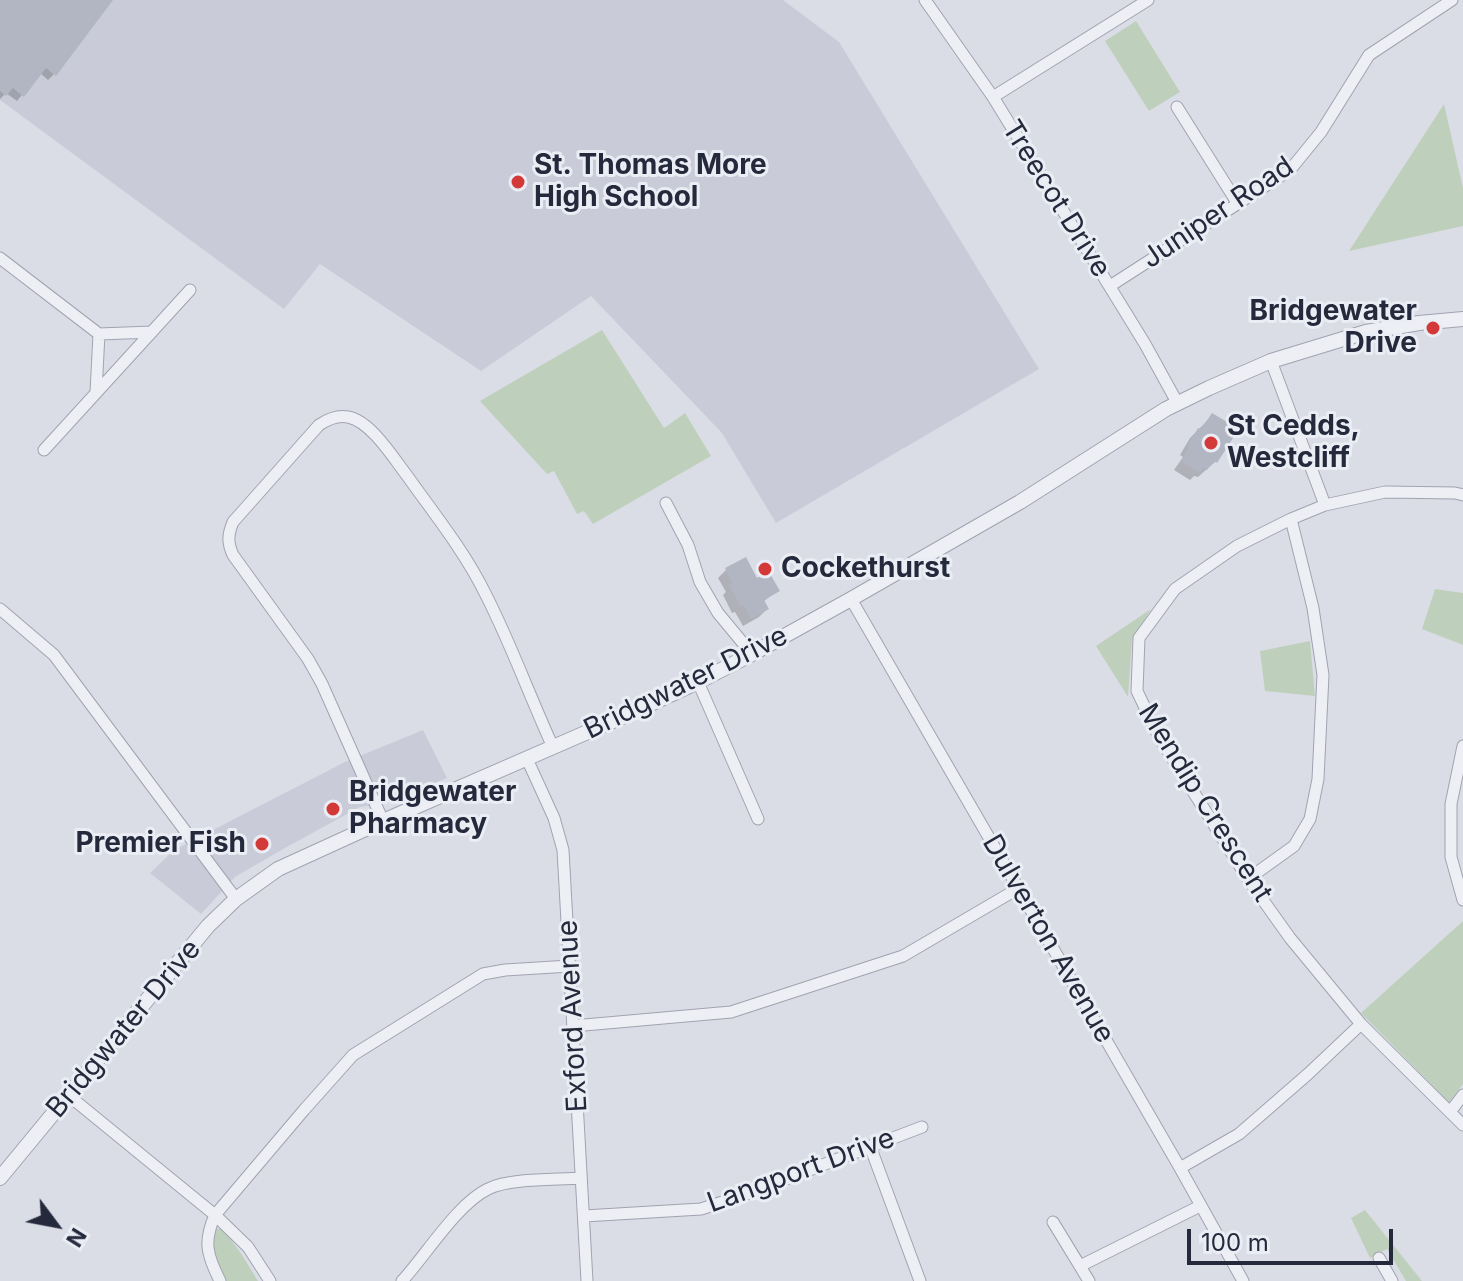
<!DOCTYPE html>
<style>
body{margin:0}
#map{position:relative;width:1463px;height:1281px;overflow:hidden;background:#dbdde6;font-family:Inter,sans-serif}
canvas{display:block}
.north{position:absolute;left:16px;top:1185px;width:80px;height:80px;-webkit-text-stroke:6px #eaedf4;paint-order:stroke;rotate:122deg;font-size:22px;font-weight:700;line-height:32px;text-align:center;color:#24293c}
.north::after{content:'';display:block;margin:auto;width:28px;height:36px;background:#24293c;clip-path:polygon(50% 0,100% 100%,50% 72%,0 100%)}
.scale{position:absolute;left:1187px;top:1229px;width:206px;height:36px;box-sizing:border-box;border:4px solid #24293c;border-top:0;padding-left:10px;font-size:24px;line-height:28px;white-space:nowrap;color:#24293c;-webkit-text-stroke:6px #eaedf4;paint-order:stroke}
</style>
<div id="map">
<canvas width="1463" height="1281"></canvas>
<div class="north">N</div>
<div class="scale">100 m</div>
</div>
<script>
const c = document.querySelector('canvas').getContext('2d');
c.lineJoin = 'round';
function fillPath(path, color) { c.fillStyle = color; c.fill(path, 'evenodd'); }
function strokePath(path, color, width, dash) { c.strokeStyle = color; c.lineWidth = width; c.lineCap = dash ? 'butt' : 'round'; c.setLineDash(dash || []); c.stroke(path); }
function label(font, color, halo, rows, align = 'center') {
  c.font = font + ' Inter,sans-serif'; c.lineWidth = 6; c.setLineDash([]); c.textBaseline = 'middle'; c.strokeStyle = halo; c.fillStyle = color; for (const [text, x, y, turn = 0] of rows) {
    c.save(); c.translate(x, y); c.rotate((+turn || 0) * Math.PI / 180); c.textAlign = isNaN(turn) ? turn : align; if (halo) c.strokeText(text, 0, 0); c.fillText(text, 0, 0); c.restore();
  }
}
const built = new Path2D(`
 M0,0H783L839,42L1039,369L776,523L722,433L591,296L481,371L320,264L284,309L0,100Z
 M423,730L447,778L388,803L360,807L285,848L235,877L201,914L150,873L174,850L345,762Z`);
const green = new Path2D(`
 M1136,21L1180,92L1149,111L1105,41Z
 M1444,104L1463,188V226L1349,251Z
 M602,330L664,428L685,413L711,456L593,524L584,511L577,514L554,471L547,474L480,401Z
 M1435,589L1463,593V645L1422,629Z
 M1151,609L1132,640L1128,697L1096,646Z
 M1310,641L1315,696L1265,691L1260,651Z
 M1463,921V1084L1449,1102L1361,1013Z
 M1365,1210L1422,1281H1406L1387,1249L1370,1258L1351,1218Z
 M216,1229H223L242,1255L258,1281H225C217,1266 203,1244 216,1229Z`);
const shadow = new Path2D(`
 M0,0H111L54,74L48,80L40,73L17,101L6,93L0,99Z
 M1213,415L1216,461L1198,477L1194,476L1190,480L1174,470L1183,457L1180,455L1190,438Z
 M745,559L757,581L777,591L763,602L767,609L759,617L743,626L735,612L732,613L723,595L726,592L718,578L726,570Z`);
const building = new Path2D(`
 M0,0H113L56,76L46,68L24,97L13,88L6,96L0,91Z
 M1212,413L1239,429L1217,463L1214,461L1207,470L1203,468L1200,473L1181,461L1189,448L1187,447L1198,428L1201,429Z
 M746,557L757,578L769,572L780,591L764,600L769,609L751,619L744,605L741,607L729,585L733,584L725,568Z`);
const minor = new Path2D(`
 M925,0L993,97L1145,344L1178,404
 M993,97L1148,0
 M1177,107L1238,204
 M0,258L99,334L96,392
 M1110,286L1290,170L1321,132L1369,55L1452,0
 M99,334L152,332
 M1271,361L1325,505
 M44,450L190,290
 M1463,495L1455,493L1385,492L1325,505L1291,519L1237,546L1175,589L1139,638L1137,691L1159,737L1248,879L1290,938L1361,1024L1463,1125
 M666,503L688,545L700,582L718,613L752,654
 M851,599L1180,1168L1243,1281
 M0,609L54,655L236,899
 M698,682L758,819
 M1463,746L1451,804V857L1463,900
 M527,759L554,818L563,850L587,1281
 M383,821L322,684L308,659L233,555C227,542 228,534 233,522L319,425C328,419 337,415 348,417C371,421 394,459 408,477C435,515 465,552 486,595C511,644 530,697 553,747
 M1248,879L1294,846L1310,819L1318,779L1323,675L1313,608L1291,519
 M573,1026L731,1012L903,956L1019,888
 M68,1095L215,1215L248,1247L270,1281
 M1450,1112L1463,1095
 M870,1146L920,1281
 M1180,1168L1239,1134L1308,1074L1361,1024
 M584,1216L701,1209L744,1195L922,1127
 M1053,1222L1089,1281
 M1379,1258L1392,1281
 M1080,1266L1200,1206
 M220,1281C207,1255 203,1242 215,1215L304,1110L353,1055L483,974L505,970L570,966
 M402,1281C426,1255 458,1203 488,1189C509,1178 556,1180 581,1178`);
const tertiary = new Path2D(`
 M0,1178L208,926L236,899L278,869L383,821L629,714L698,682L752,654L851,599L1020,502L1166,409L1209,388L1271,361L1366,332L1419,323L1463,319`);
const markers = [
 [518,182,8,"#d33938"],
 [1433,328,8,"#d33938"],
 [1211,443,8,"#d33938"],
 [765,569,8,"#d33938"],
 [333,809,8,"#d33938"],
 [262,844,8,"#d33938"]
];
const poiNames = [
 ["St. Thomas More",534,166],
 ["High School",534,198],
 ["Bridgewater",1417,312,"right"],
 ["Drive",1417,344,"right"],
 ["St Cedds,",1227,427],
 ["Westcliff",1227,459],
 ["Cockethurst",781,569],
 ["Bridgewater",349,793],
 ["Pharmacy",349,825],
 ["Premier Fish",246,844,"right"]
];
const streetNames = [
 ["Treecot Drive",1056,199,58],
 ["Juniper Road",1218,213,-34],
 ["Bridgwater Drive",686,683,-26],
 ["Mendip Crescent",1205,803,58],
 ["Dulverton Avenue",1048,939,60],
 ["Exford Avenue",573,1016,-93],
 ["Bridgwater Drive",124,1029,-50],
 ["Langport Drive",801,1171,-20]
];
fillPath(built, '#c9ccd8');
fillPath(green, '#bed0bb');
fillPath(shadow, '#0003');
fillPath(building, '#b2b6c3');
strokePath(minor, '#a0a3b0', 13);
strokePath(tertiary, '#a0a3b0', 16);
strokePath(minor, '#edeff4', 11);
strokePath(tertiary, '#edeff4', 14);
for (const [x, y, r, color] of markers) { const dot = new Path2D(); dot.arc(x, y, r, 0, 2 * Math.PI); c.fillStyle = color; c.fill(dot); strokePath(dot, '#eaedf4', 3); }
label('bold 28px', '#24293c', '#eaedf4', poiNames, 'left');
label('28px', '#24293c', '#eaedf4', streetNames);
</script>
